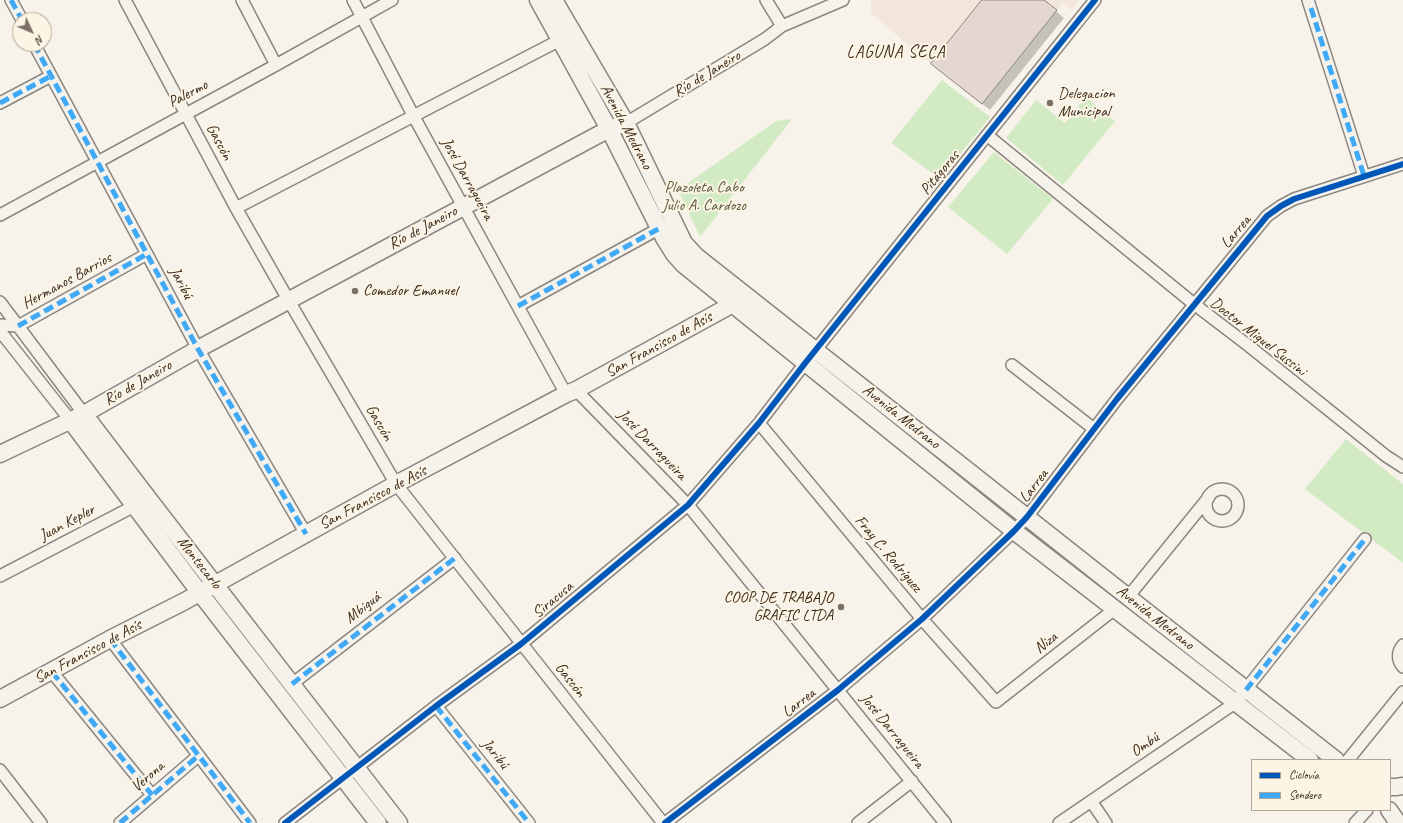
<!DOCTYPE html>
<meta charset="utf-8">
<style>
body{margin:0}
#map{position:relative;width:1403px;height:823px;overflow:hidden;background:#f7f3ea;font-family:Caveat,sans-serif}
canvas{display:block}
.legend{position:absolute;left:1251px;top:759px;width:140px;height:52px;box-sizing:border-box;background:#fcf5e5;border:1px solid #afa495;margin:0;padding:5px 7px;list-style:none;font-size:12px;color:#3b2a1e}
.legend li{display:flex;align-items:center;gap:8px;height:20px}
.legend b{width:20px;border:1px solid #afa495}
.north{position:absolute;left:12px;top:12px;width:40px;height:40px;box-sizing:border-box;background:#fcf5e5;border:1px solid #afa495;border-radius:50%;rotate:134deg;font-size:11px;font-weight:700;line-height:16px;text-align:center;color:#3b2a1e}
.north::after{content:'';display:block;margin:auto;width:14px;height:18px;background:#7d7065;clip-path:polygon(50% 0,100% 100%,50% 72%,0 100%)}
</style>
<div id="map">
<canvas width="1403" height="823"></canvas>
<ul class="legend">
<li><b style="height:5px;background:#0057b8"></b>Ciclovía</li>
<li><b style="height:5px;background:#3fa9f5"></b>Sendero</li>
</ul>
<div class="north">N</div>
</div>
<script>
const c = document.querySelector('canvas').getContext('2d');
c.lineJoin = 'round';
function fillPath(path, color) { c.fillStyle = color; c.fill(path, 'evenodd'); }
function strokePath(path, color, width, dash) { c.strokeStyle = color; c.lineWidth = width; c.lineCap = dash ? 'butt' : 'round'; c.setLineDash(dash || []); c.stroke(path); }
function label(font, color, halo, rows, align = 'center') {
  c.font = font + ' Caveat,sans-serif'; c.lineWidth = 4; c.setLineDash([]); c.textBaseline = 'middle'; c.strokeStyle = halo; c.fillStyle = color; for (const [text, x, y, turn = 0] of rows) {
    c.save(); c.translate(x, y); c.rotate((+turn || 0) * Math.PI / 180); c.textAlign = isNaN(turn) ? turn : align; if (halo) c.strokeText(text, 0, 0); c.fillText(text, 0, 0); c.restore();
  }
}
const built = new Path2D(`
 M873,0H1079L1071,10L1063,3L982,104L931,64L871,13V1Z`);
const green = new Path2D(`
 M942,80L990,117L940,179L891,143Z
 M1086,97L1115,121L1063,185L1006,138L1036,100L1065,123Z
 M792,119L700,237L678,190L776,121Z
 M994,152L1053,199L1007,254L948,207Z
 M1346,439L1403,484V563L1305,489Z`);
const shadow = new Path2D(`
 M983,0H1043L1064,18L990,110L940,71L933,64Z`);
const building = new Path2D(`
 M982,0H1044L1057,10L982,104L931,64Z`);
const street = new Path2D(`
 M11,0L22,20
 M125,0L236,208L289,301L396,484L663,823
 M242,0L276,65
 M353,0L413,115L566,394
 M766,0L782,26
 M1308,0L1364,176
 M34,44L198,349L306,534
 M0,103L51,76
 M626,123L765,39L782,26L843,0
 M987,135L1194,304L1249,346L1386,456L1403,467
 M236,208L560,40
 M0,215L276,65L392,0
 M0,302L84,414
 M518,306L660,228
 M0,325L18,326L147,254
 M0,331L70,420
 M1012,365L1094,429
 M576,390L688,505L945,823
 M759,423L922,619L996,702L1116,608
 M1206 505a16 16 0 1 1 32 0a16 16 0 1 1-32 0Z
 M0,576L140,503
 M1128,597L1209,497
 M110,639L250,823
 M1403,645C1397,652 1397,660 1403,667
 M52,672L152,795
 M292,684L455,558
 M436,706L529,823
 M1348,760L1403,692
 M0,770L41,823
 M1091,801L1106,823
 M120,823L198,756
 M285,823L436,706L521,644L688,505L759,423L806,362L1095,0
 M665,823L838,690L922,619L1014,531L1027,517L1117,399L1267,216L1281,206L1294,199L1403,164
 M858,823L912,781
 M1059,823L1235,703L1365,539
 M1355,823L1367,810`);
const secondary = new Path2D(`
 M538,0L609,129L664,238L674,254L684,265L1014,531L1310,760
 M554,0L626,123L684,243L696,256L1128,597L1336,760
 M84,414L148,498L399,823
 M70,420L200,593L378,823
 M0,454L84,414L198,349L609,129L618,126
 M0,699L110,639L185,601L396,484L566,394L576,390L733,304L741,298
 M1390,787H1396L1403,786
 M1389,810L1398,823`);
const quiet = new Path2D(`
 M11,0L22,20
 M1311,8L1364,176
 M34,44L198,349L306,534
 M0,103L51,76
 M518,306L660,228
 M18,326L147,254
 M110,639L250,823
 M52,672L152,795
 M292,684L455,558
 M1246,690L1365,539
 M436,706L529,823
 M120,823L198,756`);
const cycleway = new Path2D(`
 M285,823L436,706L521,644L688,505L759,423L806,362L1095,0
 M665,823L838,690L922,619L1014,531L1027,517L1117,399L1267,216L1281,206L1294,199L1403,164`);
const markers = [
 [1050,103,4,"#7d7065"],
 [355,291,4,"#7d7065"],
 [841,607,4,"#7d7065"]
];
const streetNames = [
 ["Río de Janeiro",707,74,-31],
 ["Palermo",188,94,-28],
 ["Avenida Medrano",626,127,62],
 ["Gascón",219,142,62],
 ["Pitágoras",940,173,-51],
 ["José Darragueira",467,179,61],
 ["Río de Janeiro",423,228,-28],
 ["Larrea",1236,232,-50],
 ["Hermanos Barrios",67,281,-29],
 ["Jaribú",181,283,62],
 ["Doctor Miguel Sussini",1258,337,38],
 ["San Fransisco de Asís",659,345,-29],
 ["Río de Janeiro",138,383,-30],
 ["Avenida Medrano",901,417,38],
 ["Gascón",379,423,60],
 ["José Darragueira",652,445,46],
 ["Larrea",1034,486,-53],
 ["San Fransisco de Asís",373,498,-28],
 ["Juan Kepler",67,523,-28],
 ["Fray C. Rodríguez",888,554,50],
 ["Montecarlo",199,563,52],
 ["Siracusa",553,600,-40],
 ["Mbiguá",363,608,-38],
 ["Avenida Medrano",1155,618,38],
 ["Niza",1046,643,-38],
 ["San Fransisco de Asís",88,652,-28],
 ["Gascón",570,680,52],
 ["Larrea",799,703,-38],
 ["José Darragueira",892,731,51],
 ["Ombú",1145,745,-35],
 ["Jaribú",495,754,51],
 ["Verona",148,777,-41]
];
const poiNames = [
 ["Delegacion",1058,94],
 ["Municipal",1058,112],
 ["Comedor Emanuel",363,291],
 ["COOP DE TRABAJO",833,598,"right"],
 ["GRAFIC LTDA",833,616,"right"]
];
const parkNames = [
 ["Plazoleta Cabo",704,188],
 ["Julio A. Cardozo",704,206]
];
const neighbourhoodNames = [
 ["LAGUNA SECA",896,53]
];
fillPath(built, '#f2e5d9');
fillPath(green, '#d3ebc4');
fillPath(shadow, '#0003');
fillPath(building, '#e4d7d2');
strokePath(building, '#8b867f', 1);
strokePath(street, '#8b867f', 14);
strokePath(secondary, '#8b867f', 19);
strokePath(street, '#f5f2ec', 11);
strokePath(secondary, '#f5f2ec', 16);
strokePath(quiet, '#3fa9f5', 5, [10, 5]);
strokePath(cycleway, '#0057b8', 6);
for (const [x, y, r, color] of markers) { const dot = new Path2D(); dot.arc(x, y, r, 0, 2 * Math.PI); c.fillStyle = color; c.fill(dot); strokePath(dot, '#fcf5e5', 1.5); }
label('16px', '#3b2a1e', '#fcf5e5', streetNames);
label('16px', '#3b2a1e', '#fcf5e5', poiNames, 'left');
label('16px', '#5a5940', '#fcf5e5', parkNames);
c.letterSpacing = '1px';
label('17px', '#3b2a1e', '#fcf5e5', neighbourhoodNames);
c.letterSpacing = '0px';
</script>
